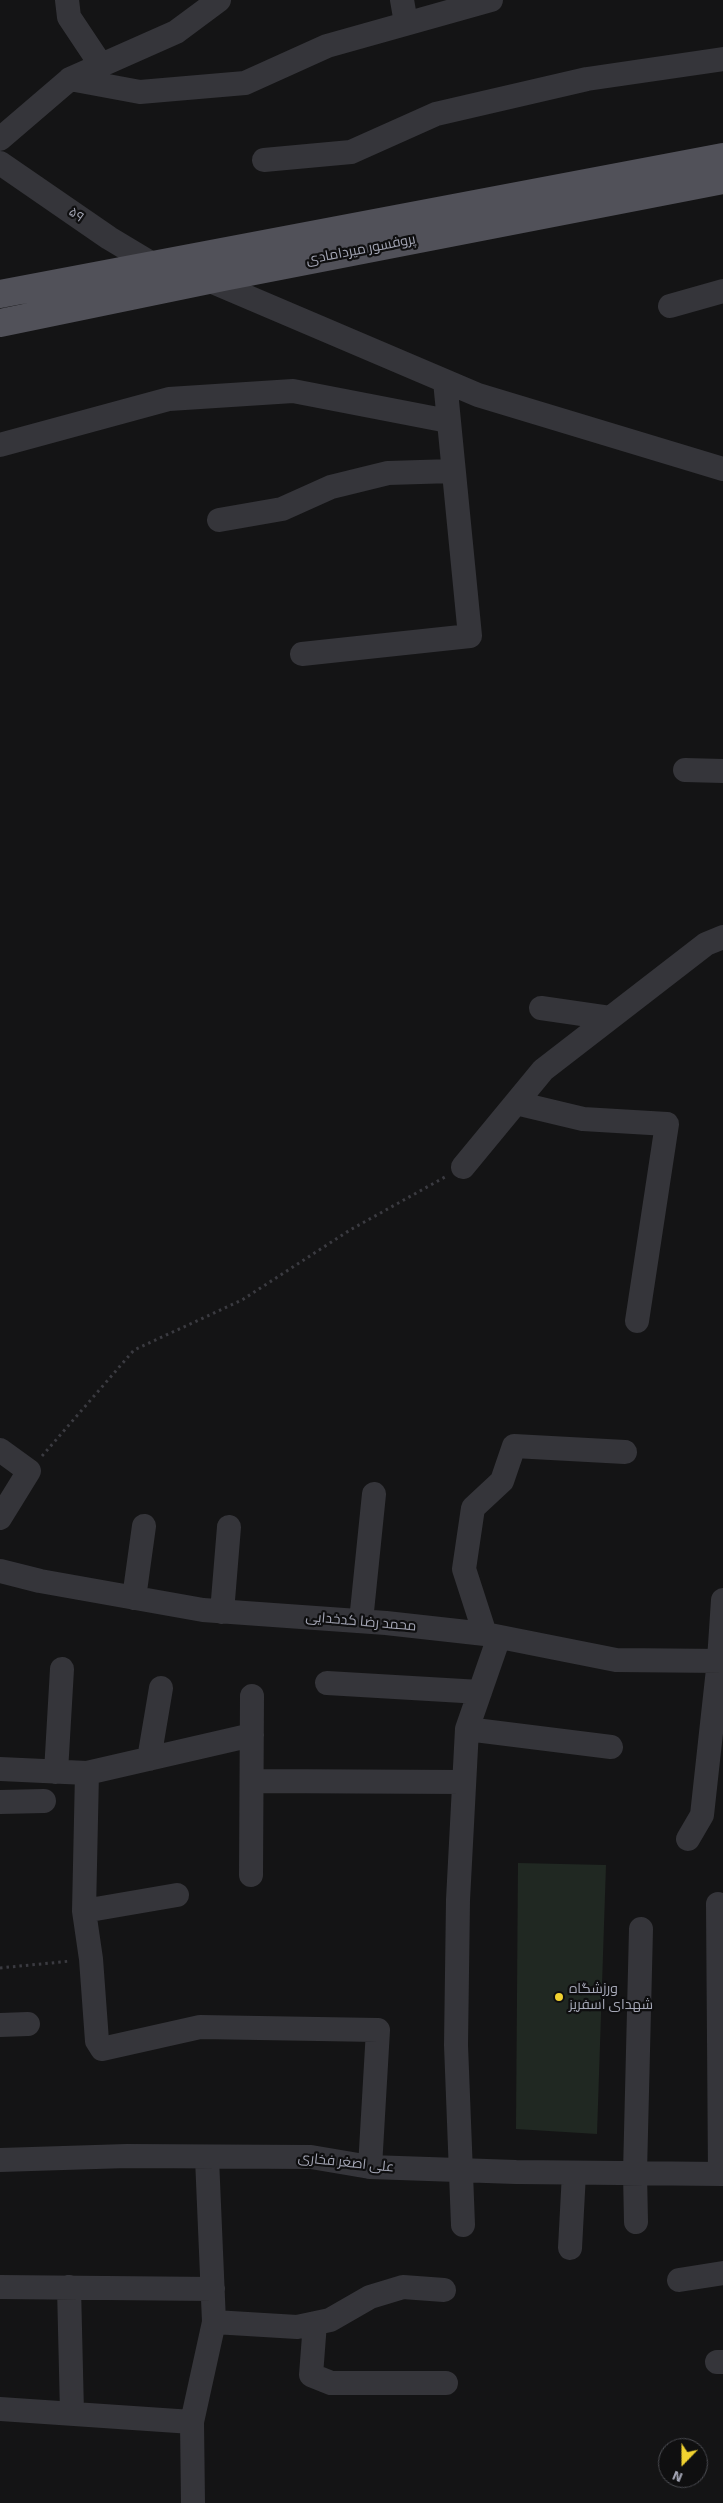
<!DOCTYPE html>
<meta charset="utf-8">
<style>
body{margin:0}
#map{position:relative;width:723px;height:2503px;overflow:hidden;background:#141415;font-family:Signika,sans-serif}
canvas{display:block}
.north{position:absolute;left:658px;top:2438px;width:50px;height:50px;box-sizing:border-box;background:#0f0f10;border:1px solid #4b4c52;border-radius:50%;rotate:202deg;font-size:14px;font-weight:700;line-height:20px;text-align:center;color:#a5a7b6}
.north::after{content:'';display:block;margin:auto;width:18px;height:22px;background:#f1d230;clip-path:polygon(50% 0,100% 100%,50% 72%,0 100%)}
</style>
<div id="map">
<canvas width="723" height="2503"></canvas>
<div class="north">N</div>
</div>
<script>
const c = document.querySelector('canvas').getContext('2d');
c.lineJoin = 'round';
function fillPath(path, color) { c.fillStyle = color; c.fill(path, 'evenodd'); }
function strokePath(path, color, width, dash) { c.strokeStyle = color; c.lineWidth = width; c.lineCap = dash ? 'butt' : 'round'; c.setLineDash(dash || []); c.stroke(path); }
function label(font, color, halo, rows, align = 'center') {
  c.font = font + ' Signika,Cairo,sans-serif'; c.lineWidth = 4.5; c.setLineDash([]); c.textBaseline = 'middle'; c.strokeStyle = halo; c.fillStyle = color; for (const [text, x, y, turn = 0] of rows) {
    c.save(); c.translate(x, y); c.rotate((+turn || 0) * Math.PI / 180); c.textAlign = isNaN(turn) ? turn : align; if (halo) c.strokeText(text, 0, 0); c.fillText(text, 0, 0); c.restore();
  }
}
const green = new Path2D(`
 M518,1863L606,1865L597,2134L516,2129Z`);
const path = new Path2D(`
 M42,1456L134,1350L242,1300L350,1230L445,1177
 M0,1968L71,1961`);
const minor = new Path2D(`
 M67,0L69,17L101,65
 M402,0L406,23
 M70,79L140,92L245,83L327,46L491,0
 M0,139L70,79L176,32L219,0
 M264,160L351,152L436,114L587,79L723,59
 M0,163L109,238L154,265
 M208,280L478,395L723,469
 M670,306L723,291
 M0,445L169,399L293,391L448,421
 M219,520L282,509L331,487L388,473L453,471
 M302,654L470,636L445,381
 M685,770L723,771
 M541,1008L610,1018
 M516,1103L583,1119L667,1124L637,1321
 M463,1167L543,1070L706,944L723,937
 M0,1450L29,1471L0,1518
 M0,1571L40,1581L203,1610L386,1623L485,1634L616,1660L723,1661
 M134,1598L144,1526
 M222,1612L229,1527
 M361,1621L374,1494
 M485,1634L464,1569L473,1508L502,1481L514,1446L625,1452
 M327,1683L480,1692
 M467,1729L611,1747
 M149,1759L161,1688
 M0,1769L87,1773L84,1911L91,1959L97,2041L102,2049L200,2027L378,2030L370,2167
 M56,1772L62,1669
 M87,1773L252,1735
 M252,1781L464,1782
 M0,1802L44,1801
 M688,1839L702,1815L719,1660L723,1600
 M251,1875L252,1696
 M718,1904L720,2174
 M84,1911L177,1895
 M0,2025L28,2024
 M0,2160L127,2156L311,2157L370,2167L516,2172L723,2174
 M636,2222L635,2173L641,1929
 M463,2225L456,2045L458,1900L467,1729L499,1637
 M570,2248L574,2173
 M679,2280L723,2273
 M0,2287L213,2289
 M69,2287L72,2413
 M214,2322L297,2327L330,2320L370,2297L403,2287L444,2290
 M315,2323L311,2375L331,2383H446
 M717,2362H723
 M0,2409L192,2422
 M193,2503L192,2422L214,2322L207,2158`);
const major = new Path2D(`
 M0,294L723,157
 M0,323L223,277L723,180`);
const markers = [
 [559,1997,5,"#f1d230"]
];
const streetNames = [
 ["۵۹",76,215,35],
 ["پروفسور میردامادی",361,250,-11],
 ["محمد رضا کدخدایی",361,1622,5],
 ["علی اصغر فخاری",346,2163,6]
];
const poiNames = [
 ["ورزشگاه",569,1989],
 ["شهدای اسفریز",569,2005]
];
fillPath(green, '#202822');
strokePath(path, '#3b3b41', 3, [2.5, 4]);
strokePath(minor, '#35353a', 24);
strokePath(major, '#515159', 28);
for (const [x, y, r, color] of markers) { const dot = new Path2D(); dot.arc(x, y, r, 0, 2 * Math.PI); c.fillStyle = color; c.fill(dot); strokePath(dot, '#0f0f10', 2); }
label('14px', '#a5a7b6', '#0f0f10', streetNames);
label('14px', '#a5a7b6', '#0f0f10', poiNames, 'left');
</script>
